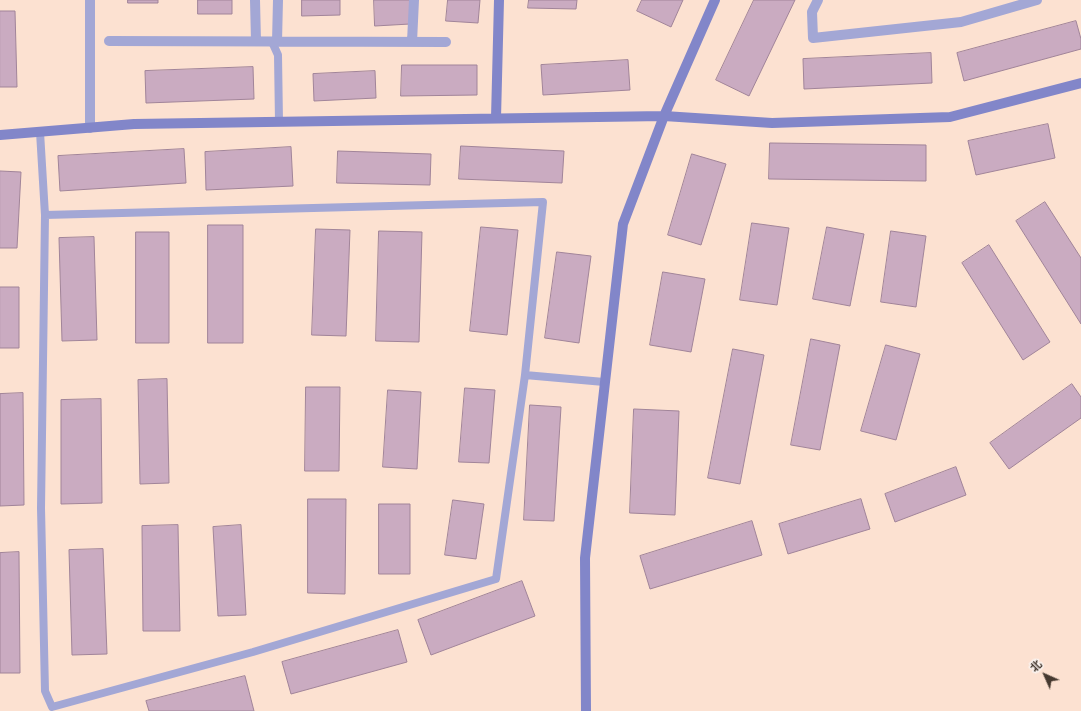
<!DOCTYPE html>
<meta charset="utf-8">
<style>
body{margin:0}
#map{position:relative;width:1081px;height:711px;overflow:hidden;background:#fce1d1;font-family:"Nunito Sans","Noto Sans SC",sans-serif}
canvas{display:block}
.north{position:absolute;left:1025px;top:655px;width:40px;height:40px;-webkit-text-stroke:3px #faf3ef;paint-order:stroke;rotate:315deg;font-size:11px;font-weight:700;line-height:16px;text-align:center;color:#463930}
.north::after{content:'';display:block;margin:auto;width:14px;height:18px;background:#463930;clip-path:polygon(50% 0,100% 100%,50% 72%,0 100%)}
</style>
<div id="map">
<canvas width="1081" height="711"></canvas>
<div class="north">北</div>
</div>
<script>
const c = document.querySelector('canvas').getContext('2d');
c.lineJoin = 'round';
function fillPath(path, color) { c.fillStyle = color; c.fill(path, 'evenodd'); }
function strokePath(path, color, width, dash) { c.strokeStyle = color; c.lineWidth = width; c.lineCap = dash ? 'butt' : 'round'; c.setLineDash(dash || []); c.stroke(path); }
const building = new Path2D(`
 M128,0H158V3H128Z
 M198,0H232V14H198Z
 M302,0H340V15L302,16Z
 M374,0H410V24L375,26Z
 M448,0H480L478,23L446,21Z
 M529,0H577L576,9L528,8Z
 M642,0H683L671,27L637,11Z
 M754,0H795L749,96L716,80Z
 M0,11H15L17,87H0Z
 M1076,21L1081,39V49L964,81L957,53Z
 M931,53L932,83L804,89L803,59Z
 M628,60L630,90L543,95L541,65Z
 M402,65H477V95L401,96Z
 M253,67L254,99L146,103L145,71Z
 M375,71L376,98L314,101L313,74Z
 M1048,124L1055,158L976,175L968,141Z
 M770,143L926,145V181L769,179Z
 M461,146L564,151L562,183L459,179Z
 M291,147L293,186L206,190L205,152Z
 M184,149L186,183L60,191L58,156Z
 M338,151L431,154L430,185L337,183Z
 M692,154L726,164L701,245L668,235Z
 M0,171L21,172L17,248H0Z
 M1045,202L1081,258V324L1016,221Z
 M752,223L789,228L777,305L740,300Z
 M208,225H243V343H208Z
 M481,227L518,230L507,335L470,331Z
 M827,227L864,234L850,306L813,299Z
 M316,229L350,230L346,336L312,335Z
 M379,231L422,232L419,342L376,341Z
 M891,231L926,236L916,307L881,302Z
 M136,232H169V343H136Z
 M94,237L97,340L62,341L59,238Z
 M989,245L1050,342L1023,360L962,263Z
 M557,252L591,256L579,343L545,338Z
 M663,272L705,279L691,352L650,345Z
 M0,287H19V348H0Z
 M811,339L840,345L820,450L791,445Z
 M886,345L920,354L896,440L861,431Z
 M733,349L764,355L740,484L708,478Z
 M167,379L169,483L140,484L138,380Z
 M1072,384L1081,397V418L1009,469L990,443Z
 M306,387H340L339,471H305Z
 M465,388L495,390L489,463L459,462Z
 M388,390L421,392L417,469L383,467Z
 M23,393L24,505L0,506V394Z
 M101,399L102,503L61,504V400Z
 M530,405L561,407L554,521L524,520Z
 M634,409L679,411L675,515L630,513Z
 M956,467L966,495L895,522L885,494Z
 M308,499H346L345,594L308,593Z
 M861,499L870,529L788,554L779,524Z
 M453,500L484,504L476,559L445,555Z
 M379,504H410V574H379Z
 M752,521L762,555L650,589L640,556Z
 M178,525L180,631H143L142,526Z
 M241,525L246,615L218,616L213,527Z
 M103,549L107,654L72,655L69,550Z
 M19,552L20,673H0V553Z
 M522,581L535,616L431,655L418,620Z
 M398,630L407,662L291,694L282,662Z
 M245,676L254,711H149L146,701Z`);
const lane = new Path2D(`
 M273,42V44L278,55L279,122
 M40,132L45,215
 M525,375L496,579L253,652L52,707L45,691L41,508L45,215L543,202L525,375L604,382`);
const street = new Path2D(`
 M255,0L256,41
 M818,0L812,12L813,38L961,22L1037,0
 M109,41L446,42
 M277,42L278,0
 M412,42L414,0
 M90,128V0`);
const secondary = new Path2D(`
 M496,118L499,0
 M0,135L134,124L664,116L772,123L950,117L1081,83
 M586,711L585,558L623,224L664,116L715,0`);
fillPath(building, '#caabc1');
strokePath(building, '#a18499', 1);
strokePath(lane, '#a3a7d5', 8);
strokePath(street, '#a3a7d5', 10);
strokePath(secondary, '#8286c9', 10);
</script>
